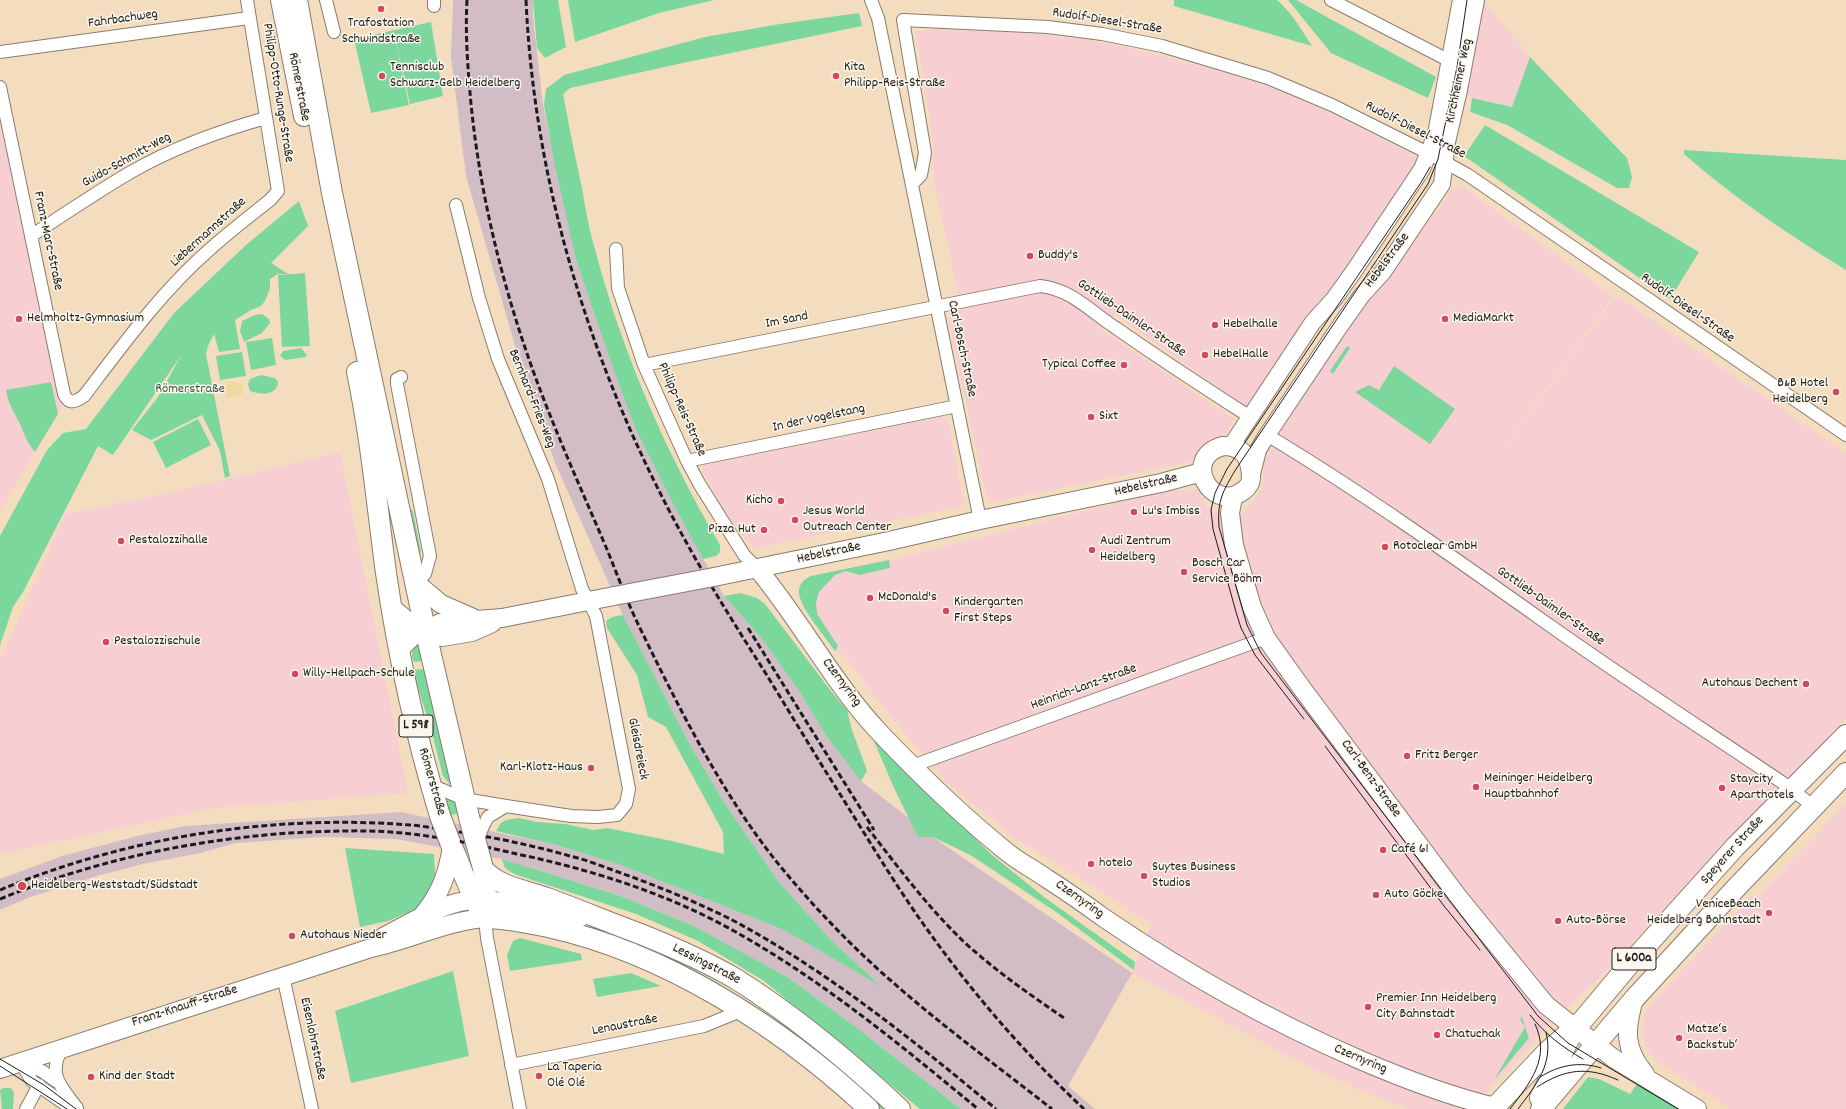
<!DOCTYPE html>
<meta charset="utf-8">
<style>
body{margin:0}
canvas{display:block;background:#f4ddbf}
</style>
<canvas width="1846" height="1109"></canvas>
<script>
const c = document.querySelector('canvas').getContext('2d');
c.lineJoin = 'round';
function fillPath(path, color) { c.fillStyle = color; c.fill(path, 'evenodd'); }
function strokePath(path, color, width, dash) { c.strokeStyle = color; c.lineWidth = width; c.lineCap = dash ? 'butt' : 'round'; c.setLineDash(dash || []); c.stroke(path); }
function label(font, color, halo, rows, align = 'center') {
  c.font = font + ' Dekko,sans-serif'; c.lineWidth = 3; c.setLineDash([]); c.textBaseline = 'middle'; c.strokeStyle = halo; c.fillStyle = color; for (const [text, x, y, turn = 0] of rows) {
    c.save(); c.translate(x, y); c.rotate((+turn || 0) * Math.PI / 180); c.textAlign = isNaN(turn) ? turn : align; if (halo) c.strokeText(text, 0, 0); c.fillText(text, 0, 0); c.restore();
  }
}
const built = new Path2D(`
 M1483,0L1530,57L1512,107L1472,98L1466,95Z
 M935,29L1038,34L1079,39L1125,47L1203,66L1268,86L1342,118L1410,154L1416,160L1410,177L1323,304L1250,403L1245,406L1115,315L1084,354L1104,331L1234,419L1226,433L1213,439L1199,451L1191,462L988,503L949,324L961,306L934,183L933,142L916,31Z
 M0,111L62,407L0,512Z
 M1458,187L1466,189L1613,296L1508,442L1400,371L1509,443L1616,295L1846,453V718L1783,783L1607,970L1531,1044L1472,1109H1410L1376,1097L1301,1063L1132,973L1151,924L1014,837L947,783L885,710L845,656L835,651L812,620L799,592V587L804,580L811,576L889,560L1164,491L1199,489L1205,504L1212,510L1219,513L1241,515L1263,487V463L1283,434L1280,429L1366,301L1389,276L1453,189Z
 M943,416L948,419L964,504L960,507L756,548L752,546L724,512L702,470L704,465Z
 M340,452L408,793L214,808L0,854V660L65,514L169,493Z
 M1846,804V1109H1730L1657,1062L1648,1050L1644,1041L1643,1032L1644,1015L1651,1004L1751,896L1756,898Z`);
const industrial = new Path2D(`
 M453,0H533V17L543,105L576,260L636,430L671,500L724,596L762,639L799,691L827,737L861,781L940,842L1132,973L1068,1086L1095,1109H961L857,1028L789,978L692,925L618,895L502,859L396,839L323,837L236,843L200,853L143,864L97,876L30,897L0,910V879L62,856L137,836L185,826L401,812L556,845L621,865L784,930L879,984L832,941L778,881L724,802L689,743L623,615L555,463L516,349L466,176L451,57Z`);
const green = new Path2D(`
 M533,0H558L566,47L545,58L537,48Z
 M568,0H714L659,13L575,42Z
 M1174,0H1277C1292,13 1301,29 1312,46L1174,6Z
 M1288,0H1296L1436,77L1428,98L1331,53Z
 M859,13L862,26L678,64L570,88L563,94C569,125 575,157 582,188C585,206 588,224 593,242C621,350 664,449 720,545V552L716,556L703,559L671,500L636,430L607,351L576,260L555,166L544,105L546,89L564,75L705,37L780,24Z
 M431,22L443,96L410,104L394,33L409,105L371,113L354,39Z
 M1530,57L1627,158L1632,177L1629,188H1617L1507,125L1470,112L1472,98L1512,107Z
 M1485,125L1699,252L1670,299L1464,156Z
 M1684,150L1846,160V270C1789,235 1734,198 1684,154Z
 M299,201L308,226L271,263L288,274H278L270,279V288L265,301L261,306L251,310L235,320L240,349L219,352L214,334L208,346L206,354L230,476L225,478L220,451L202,415L151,440L132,430L158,397L182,354L113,455L98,446L23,592L13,607L0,645V536L47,450L63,433L86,429L174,313L246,245Z
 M305,273L310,346L282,347L278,275Z
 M262,314L269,319L270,323L262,333L244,342L240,331L242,321L255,315Z
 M272,338L276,365L251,370L246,342Z
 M1347,346L1350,348L1333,374L1330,371Z
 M301,348L307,355L306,357L285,360L280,356L283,351Z
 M242,352L246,376L220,380L216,356Z
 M1394,366L1455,409L1430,444L1355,392L1369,385L1379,390Z
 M261,375L275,378L278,382C277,396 260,395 250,391L248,384L250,379Z
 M51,382L58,414L35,452C27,443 24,433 19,422C12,408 9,406 6,390Z
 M198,419L211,445L166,468L153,442Z
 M411,509L413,511L421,552L418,556L408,512Z
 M889,560L890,568L859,575L846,571L835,575L819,592L816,603L817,614L838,646L835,651C826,638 800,608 799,593C798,584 805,579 811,576Z
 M740,593L757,598L765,604L831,691L847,710L852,730L867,771L861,781L827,737L799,691L762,639L724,596Z
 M623,615L689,743L724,802L778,881L832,941L881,986L784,930L621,865L556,845L496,831L501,823L506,820L519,818L537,822L565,824L594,830L607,828L672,841L724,854L723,832L666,727L648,717L637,675L607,628L606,621L612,617Z
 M418,644L422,647L424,661L414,662C411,655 411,649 418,644Z
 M426,669L452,787L443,776L430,725L412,670Z
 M873,739L992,855L1044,897L1135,962L1134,970L1056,912L972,856L933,837H918L894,788Z
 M443,795L455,799L459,813L449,816Z
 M345,848L434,854L435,873L433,884L418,908L388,921L360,927Z
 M502,859L618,895L692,925L789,978L857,1028L961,1109H920L764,981L698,941L636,914L514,874L505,868Z
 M545,918L644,946L678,961L720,984L721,992Z
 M520,938L581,954L582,960L510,971L507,955L513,941Z
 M453,971L469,1056L351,1083L335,1011Z
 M631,973L661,986L597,997L593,979Z
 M1522,1017L1529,1038L1494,1080L1525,1027L1520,1019Z
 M817,1053L850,1078L887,1109H881Z
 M1588,1077L1599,1079L1630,1094L1639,1081L1685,1109H1563Z
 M4,1088H11L14,1093L13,1109H2L0,1090Z`);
const sand = new Path2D(`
 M231,381L242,384L244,391L240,396L228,398L223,392V387L226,383Z`);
const minor = new Path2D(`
 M326,0L334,32
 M871,0L878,18L980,520
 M1331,0L1450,61
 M434,6V0
 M0,52L249,18
 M0,87L64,394C69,405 75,402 84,396C122,346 161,292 209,250C229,232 250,216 270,200L278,191L247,0
 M912,184L921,175L925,153L903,20L1048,27L1102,34L1162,46L1268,78L1332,105L1428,153L1468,175L1846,435
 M31,236C64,214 97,192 131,172C173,148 219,131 266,118
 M616,249L618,288L644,365L687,461L700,485L744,555L757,568
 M644,365L1040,286C1071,289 1091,312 1116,328C1160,359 1205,388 1250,417
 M401,377L397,379V384L430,556L425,574L416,583
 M1267,435C1365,494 1459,561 1552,627C1628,681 1706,731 1783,783L1813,806
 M687,461L957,406
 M912,766L1266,638
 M431,785L464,799L506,806L571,816L598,817L617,815L626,804L629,789L596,616L582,589L548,479L498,359L479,298L456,205
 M484,824L488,817L506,806
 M485,918L487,938L520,1109
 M283,976L312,1109
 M62,1048C47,1076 61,1086 77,1108
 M20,1062L32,1081L72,1109
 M20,1062L42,1071L56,1081
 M511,1065L704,1026L743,1010
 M26,1109L39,1085`);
const tertiary = new Path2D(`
 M1231,446L1313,322L1334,299L1354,271L1422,169L1436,134L1461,0
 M1251,478L1258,450L1267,435L1340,326L1362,295L1383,272L1442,184L1447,142L1459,90L1476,0`);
const secondary = new Path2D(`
 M1223,446C1243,446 1251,458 1251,478C1251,483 1247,488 1243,491C1212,514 1180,458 1223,446Z
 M1233,497L1230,513L1234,545L1252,607L1266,638L1301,687L1458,897L1546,1005L1613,1058L1697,1109
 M757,568C801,621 833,683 880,733C920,775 962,816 1007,852C1019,862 1033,869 1046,878C1066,891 1085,904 1104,918C1185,973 1268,1020 1358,1059C1402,1078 1448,1096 1495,1107
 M714,577L889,541L980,520L1161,483L1202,472
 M416,583L441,604L473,618
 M392,608L410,623L442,637L472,632L492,623
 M399,650L413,636L440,623L502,618L614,596
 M423,915C441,893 447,875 452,847
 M383,937C407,925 430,910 456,903C490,894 546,910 581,917
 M1634,999C1625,1030 1624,1049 1645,1074
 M0,1069L371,948C410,940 446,921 485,918L488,901L483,869`);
const primary = new Path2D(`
 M281,0L304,116
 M297,0L332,193L425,629L470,821
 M357,372C371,439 377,506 386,573C398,655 416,737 440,816
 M450,842L475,901L485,918C507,918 527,923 548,927C666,953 781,1027 869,1109
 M483,868C495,886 528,891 547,898C579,910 611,923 643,935C675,948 707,962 736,979C793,1015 851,1063 900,1109
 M1540,1098L1571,1035
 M1493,1109L1548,1051L1582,1021L1628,966L1735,847L1846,735
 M1541,1109L1634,999L1735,889L1846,773`);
const tram = new Path2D(`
 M1467,0L1457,67L1438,159L1428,184L1236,469C1223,491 1217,500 1219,527L1247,625L1261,653L1538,1016L1568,1043L1678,1109
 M1304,719L1255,655L1241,628L1236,612L1213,529L1211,510L1215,493L1227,469L1422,181L1430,167
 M1325,746L1444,906L1480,950
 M1530,1015C1545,1034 1562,1047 1583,1059
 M0,1059L44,1085L76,1109
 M0,1066L67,1109
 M1540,1077C1559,1065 1580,1061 1601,1068
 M1537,1087C1565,1069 1587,1066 1618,1080
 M1510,1109C1530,1083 1551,1058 1535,1024
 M1518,1109C1536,1085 1554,1064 1546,1032`);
const rail = new Path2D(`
 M467,0C465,34 468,70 471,104C480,193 501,280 531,365C552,424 578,482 603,540C615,568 625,597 638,624C678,706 719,789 776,861C810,903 848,943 889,979C941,1025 997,1066 1052,1109
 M526,0C534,180 588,357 672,516C700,569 731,619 763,669C784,703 805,738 826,772C860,825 892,881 929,932C975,996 1027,1056 1084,1109
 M748,628L874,830
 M867,827C897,866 927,906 962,940C993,969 1029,994 1064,1018
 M0,890C128,837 271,814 410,825C424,826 439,829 453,831C492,837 531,845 570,856C587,860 604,867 621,873C660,887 699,903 736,922C830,973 914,1041 996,1109
 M0,899C93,861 190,840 290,833C331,831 372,829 412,834C447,838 483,846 517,854C588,869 659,891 723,925C816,975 897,1042 978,1109`);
const minorBridge = new Path2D(`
 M476,843L484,824`);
const secondaryBridge = new Path2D(`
 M614,596L714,577`);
const primaryBridge = new Path2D(`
 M440,816L450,842
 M470,821L483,868`);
const markers = [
 [381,9,4,"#d1495b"],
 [382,76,4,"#d1495b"],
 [836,76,4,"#d1495b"],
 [1030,256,4,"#d1495b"],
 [19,319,4,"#d1495b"],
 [1445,319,4,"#d1495b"],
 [1215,325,4,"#d1495b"],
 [1205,355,4,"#d1495b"],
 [1124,365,4,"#d1495b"],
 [1836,392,4,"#d1495b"],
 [1091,417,4,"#d1495b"],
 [781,501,4,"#d1495b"],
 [1134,512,4,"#d1495b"],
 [795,520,4,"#d1495b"],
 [764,530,4,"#d1495b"],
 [121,541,4,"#d1495b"],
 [1385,547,4,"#d1495b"],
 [1092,550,4,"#d1495b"],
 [1184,572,4,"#d1495b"],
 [870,598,4,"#d1495b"],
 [946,611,4,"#d1495b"],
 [106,642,4,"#d1495b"],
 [295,674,4,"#d1495b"],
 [1806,684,4,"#d1495b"],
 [1407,756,4,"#d1495b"],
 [591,768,4,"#d1495b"],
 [1476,787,4,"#d1495b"],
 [1722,788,4,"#d1495b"],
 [1383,850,4,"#d1495b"],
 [1091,864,4,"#d1495b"],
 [1144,876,4,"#d1495b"],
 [22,886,5,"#d1495b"],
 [1376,895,4,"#d1495b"],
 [1769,913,4,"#d1495b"],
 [1558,921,4,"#d1495b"],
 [292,936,4,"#d1495b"],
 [1368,1007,4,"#d1495b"],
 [1437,1035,4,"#d1495b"],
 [1679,1038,4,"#d1495b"],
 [539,1076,4,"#d1495b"],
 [91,1077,4,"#d1495b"]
];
const shields = [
 [416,726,34],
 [1634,959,44]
];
const shieldNames = [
 ["L 598",416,726],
 ["L 600a",1634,959]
];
const streetNames = [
 ["Fahrbachweg",123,20,-8],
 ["Rudolf-Diesel-Straße",1107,22,9],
 ["Kirchheimer Weg",1460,81,-78],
 ["Römerstraße",298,87,79],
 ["Philipp-Otto-Runge-Straße",277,93,81],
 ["Rudolf-Diesel-Straße",1415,131,27],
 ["Guido-Schmitt-Weg",127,161,-29],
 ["Liebermannstraße",209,233,-42],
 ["Franz-Marc-Straße",47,241,78],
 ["Hebelstraße",1388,261,-53],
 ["Rudolf-Diesel-Straße",1687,309,35],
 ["Gottlieb-Daimler-Straße",1131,319,34],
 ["Im Sand",787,321,-11],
 ["Carl-Bosch-Straße",961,349,78],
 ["Bernhard-Fries-Weg",531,399,68],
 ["Philipp-Reis-Straße",681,410,66],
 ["In der Vogelstang",819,419,-12],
 ["Hebelstraße",1146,486,-13],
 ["Hebelstraße",829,554,-12],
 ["Gottlieb-Daimler-Straße",1550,607,35],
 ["Czernyring",841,683,53],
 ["Heinrich-Lanz-Straße",1084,688,-20],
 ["Gleisdreieck",637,749,79],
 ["Carl-Benz-Straße",1370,779,54],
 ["Römerstraße",431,782,74],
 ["Speyerer Straße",1733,851,-48],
 ["Czernyring",1079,900,35],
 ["Lessingstraße",706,965,27],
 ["Franz-Knauff-Straße",185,1007,-18],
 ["Lenaustraße",625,1026,-11],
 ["Eisenlohrstraße",312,1039,78],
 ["Czernyring",1360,1060,23]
];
const poiNames = [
 ["Trafostation",381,24,"center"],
 ["Schwindstraße",381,40,"center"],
 ["Tennisclub",390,68],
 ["Schwarz-Gelb Heidelberg",390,84],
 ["Kita",844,68],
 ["Philipp-Reis-Straße",844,84],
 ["Buddy's",1038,256],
 ["Helmholtz-Gymnasium",27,319],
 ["MediaMarkt",1453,319],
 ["Hebelhalle",1223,325],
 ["HebelHalle",1213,355],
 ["Typical Coffee",1116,365,"right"],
 ["B&B Hotel",1828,384,"right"],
 ["Heidelberg",1828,400,"right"],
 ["Sixt",1099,417],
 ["Kicho",773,501,"right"],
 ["Jesus World",803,512],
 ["Outreach Center",803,528],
 ["Lu's Imbiss",1142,512],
 ["Pizza Hut",756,530,"right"],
 ["Pestalozzihalle",129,541],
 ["Audi Zentrum",1100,542],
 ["Heidelberg",1100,558],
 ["Rotoclear GmbH",1393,547],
 ["Bosch Car",1192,564],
 ["Service Böhm",1192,580],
 ["McDonald's",878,598],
 ["Kindergarten",954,603],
 ["First Steps",954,619],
 ["Pestalozzischule",114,642],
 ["Willy-Hellpach-Schule",303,674],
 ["Autohaus Dechent",1798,684,"right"],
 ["Fritz Berger",1415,756],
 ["Karl-Klotz-Haus",583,768,"right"],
 ["Meininger Heidelberg",1484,779],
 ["Hauptbahnhof",1484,795],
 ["Staycity",1730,780],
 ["Aparthotels",1730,796],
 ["Café 61",1391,850],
 ["hotelo",1099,864],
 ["Suytes Business",1152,868],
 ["Studios",1152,884],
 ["Heidelberg-Weststadt/Südstadt",31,886],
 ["Auto Göcke",1384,895],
 ["VeniceBeach",1761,905,"right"],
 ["Heidelberg Bahnstadt",1761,921,"right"],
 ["Auto-Börse",1566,921],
 ["Autohaus Nieder",300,936],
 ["Premier Inn Heidelberg",1376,999],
 ["City Bahnstadt",1376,1015],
 ["Matze‘s",1687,1030],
 ["Backstub‘",1687,1046],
 ["Chatuchak",1445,1035],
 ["La Taperia",547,1068],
 ["Olé Olé",547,1084],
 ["Kind der Stadt",99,1077]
];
const parkNames = [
 ["Römerstraße",190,390]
];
fillPath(built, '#f7cfd3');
fillPath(industrial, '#d2bdc7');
fillPath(green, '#7cd79d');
fillPath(sand, '#eeda9e');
strokePath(minor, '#887c6e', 14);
strokePath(tertiary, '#887c6e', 18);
strokePath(secondary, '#887c6e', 20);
strokePath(primary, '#887c6e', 22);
strokePath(minor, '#fff', 12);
strokePath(tertiary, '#fff', 16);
strokePath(secondary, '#fff', 18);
strokePath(primary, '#fff', 20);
strokePath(tram, '#1c1c1c', 1);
strokePath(rail, '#1c1c1c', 3, [6, 3]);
strokePath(minorBridge, '#887c6e', 14, []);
strokePath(secondaryBridge, '#887c6e', 20, []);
strokePath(primaryBridge, '#887c6e', 22, []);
strokePath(minorBridge, '#fff', 12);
strokePath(secondaryBridge, '#fff', 18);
strokePath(primaryBridge, '#fff', 20);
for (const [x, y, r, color] of markers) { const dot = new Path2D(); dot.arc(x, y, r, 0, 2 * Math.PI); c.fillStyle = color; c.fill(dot); strokePath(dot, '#fbf7ec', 1.5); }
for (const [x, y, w] of shields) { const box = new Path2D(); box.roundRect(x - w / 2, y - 11, w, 22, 3); c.fillStyle = '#fbf7ec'; c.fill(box); strokePath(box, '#1c1c1c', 1); }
label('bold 13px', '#1c1c1c', null, shieldNames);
label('14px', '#1c1c1c', '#fbf7ec', streetNames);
label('14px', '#1c1c1c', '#fbf7ec', poiNames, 'left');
label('14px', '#3e5d49', '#fbf7ec', parkNames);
</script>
